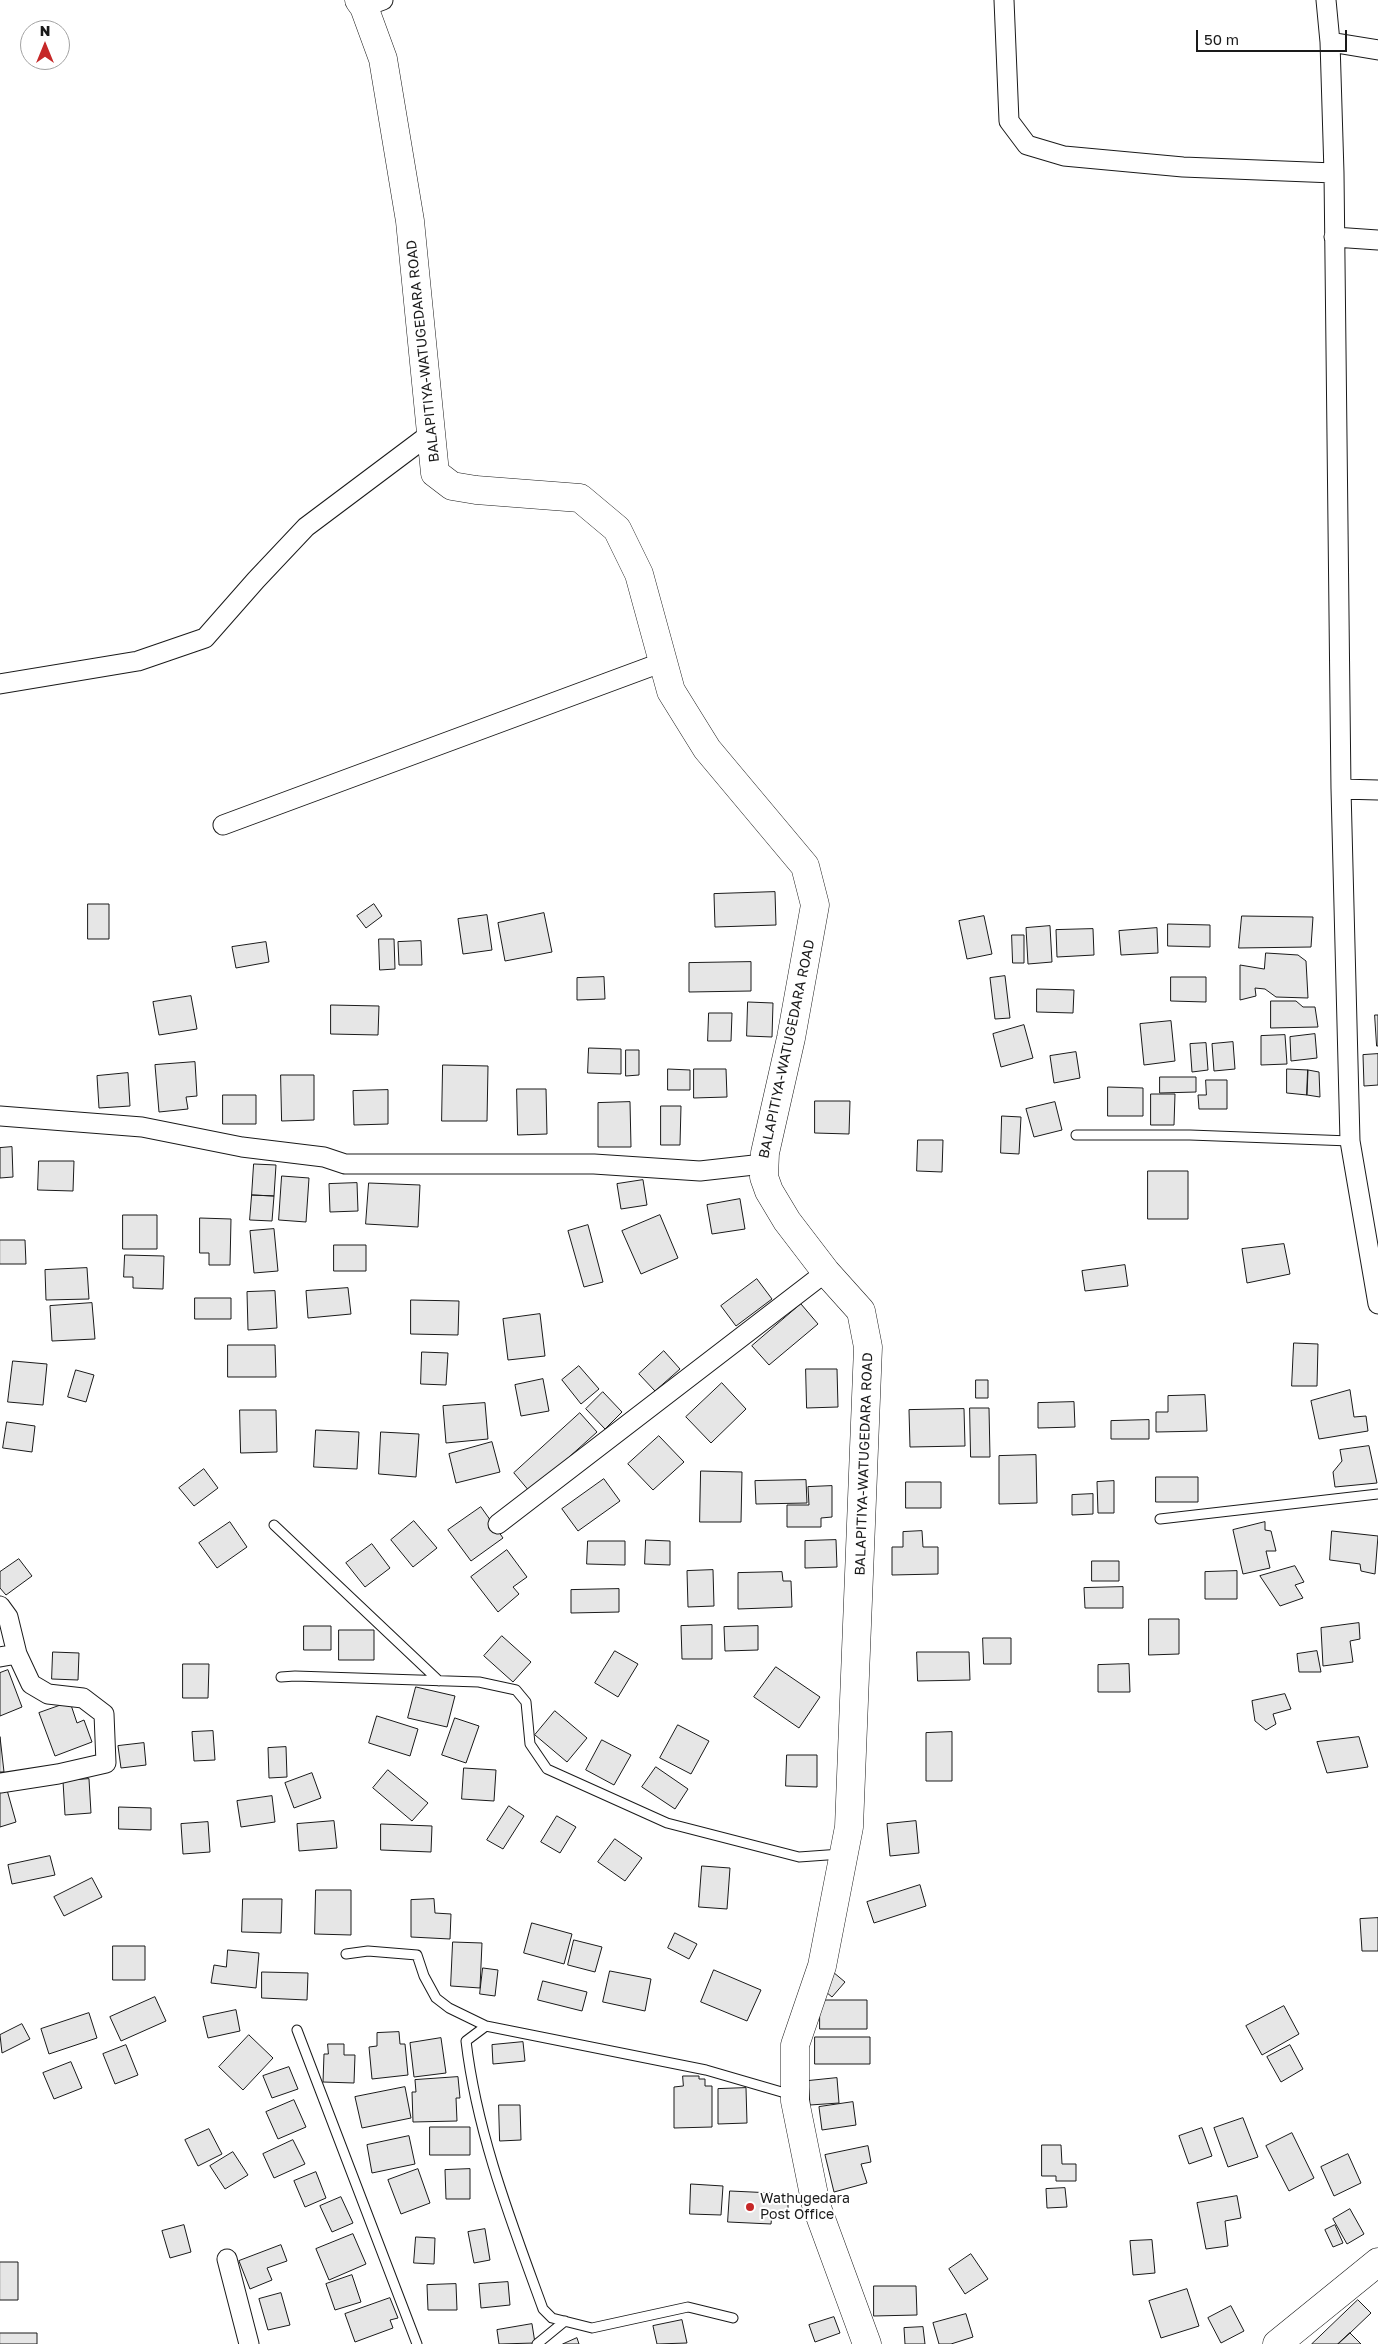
<!DOCTYPE html>
<style>
body{margin:0}
#map{position:relative;width:1378px;height:2344px;overflow:hidden;background:#fff;font-family:"Golos Text",sans-serif}
canvas{display:block}
.north{position:absolute;left:20px;top:20px;width:50px;height:50px;box-sizing:border-box;background:#fff;border:1px solid #a3a3a3;border-radius:50%;rotate:0deg;font-size:14px;font-weight:700;line-height:20px;text-align:center;color:#1a1a1a}
.north::after{content:'';display:block;margin:auto;width:18px;height:22px;background:#c62828;clip-path:polygon(50% 0,100% 100%,50% 72%,0 100%)}
.scale{position:absolute;left:1196px;top:30px;width:151px;height:22px;box-sizing:border-box;border:2px solid #1a1a1a;border-top:0;padding-left:6px;font-size:15px;line-height:18px;white-space:nowrap;color:#1a1a1a;-webkit-text-stroke:4px #fff;paint-order:stroke}
</style>
<div id="map">
<canvas width="1378" height="2344"></canvas>
<div class="north">N</div>
<div class="scale">50 m</div>
</div>
<script>
const c = document.querySelector('canvas').getContext('2d');
c.lineJoin = 'round';
function fillPath(path, color) { c.fillStyle = color; c.fill(path, 'evenodd'); }
function strokePath(path, color, width, dash) { c.strokeStyle = color; c.lineWidth = width; c.lineCap = dash ? 'butt' : 'round'; c.setLineDash(dash || []); c.stroke(path); }
function label(font, color, halo, rows, align = 'center') {
  c.font = font + ' "Golos Text",sans-serif'; c.lineWidth = 4; c.setLineDash([]); c.textBaseline = 'middle'; c.strokeStyle = halo; c.fillStyle = color; for (const [text, x, y, turn = 0] of rows) {
    c.save(); c.translate(x, y); c.rotate((+turn || 0) * Math.PI / 180); c.textAlign = isNaN(turn) ? turn : align; if (halo) c.strokeText(text, 0, 0); c.fillText(text, 0, 0); c.restore();
  }
}
const building = new Path2D(`
 M775,892L776,925L715,927L714,894Z
 M88,904H109V939H88Z
 M374,904L382,916L366,928L357,916Z
 M544,913L552,952L505,961L498,923Z
 M487,915L492,950L463,954L458,919Z
 M984,916L992,954L967,959L959,921Z
 M1242,916L1313,917L1311,947L1239,948Z
 M1168,924L1210,925V947L1168,946Z
 M1050,926L1052,962L1028,964L1026,928Z
 M1157,928L1158,953L1121,955L1119,931Z
 M1093,929L1094,955L1057,957L1056,930Z
 M1012,935H1024V963H1013Z
 M379,939H394L395,969L380,970Z
 M421,941L422,965H399L398,942Z
 M266,942L269,962L236,968L232,947Z
 M1266,953L1298,955L1306,961L1308,998L1276,997L1265,989L1255,988L1256,996L1240,1000V965L1264,969Z
 M751,962V991L689,992V963Z
 M1005,976L1010,1018L995,1019L990,978Z
 M604,977L605,999L577,1000V978Z
 M1171,977H1206V1002L1171,1001Z
 M1037,989L1074,990L1073,1013L1037,1012Z
 M191,996L197,1029L159,1035L153,1002Z
 M1271,1001H1296L1303,1007H1315L1318,1027L1271,1028Z
 M748,1002L773,1003L772,1037L747,1036Z
 M331,1005L379,1006L378,1035L331,1034Z
 M709,1013H732L731,1041H708Z
 M1375,1015H1378V1046H1377Z
 M1171,1021L1175,1061L1144,1065L1140,1024Z
 M1024,1025L1033,1058L1001,1067L993,1034Z
 M1315,1034L1317,1058L1291,1061L1290,1037Z
 M1285,1035L1287,1064L1261,1065V1036Z
 M1233,1042L1235,1069L1214,1071L1212,1044Z
 M1206,1043L1208,1070L1192,1072L1190,1044Z
 M589,1048L621,1049V1074L588,1073Z
 M626,1050H639V1075L626,1076Z
 M1076,1052L1080,1078L1054,1083L1050,1056Z
 M1378,1054V1085L1364,1086L1363,1055Z
 M195,1062L197,1096L186,1097L188,1109L159,1112L155,1065Z
 M443,1065L488,1066L487,1121H442Z
 M668,1069L690,1070V1090H668Z
 M694,1069H726L727,1097L694,1098Z
 M1287,1069L1308,1070L1307,1095L1287,1093Z
 M1308,1070L1319,1072L1320,1097L1307,1095Z
 M128,1073L130,1106L99,1108L97,1076Z
 M281,1075H314V1120L282,1121Z
 M1160,1077H1196V1092L1160,1093Z
 M1206,1080H1227V1109H1199L1198,1095H1206Z
 M1108,1087L1143,1088V1116H1108Z
 M517,1089H546L547,1134L518,1135Z
 M388,1090V1124L354,1125L353,1091Z
 M1151,1094H1175L1174,1125H1151Z
 M223,1095H256V1124H223Z
 M815,1101H850L849,1134L815,1133Z
 M630,1102L631,1147H598V1103Z
 M1055,1102L1062,1130L1034,1137L1026,1109Z
 M661,1106H681L680,1145H661Z
 M1002,1116L1021,1117L1019,1154L1001,1153Z
 M918,1140H943L942,1172L917,1171Z
 M12,1147L13,1177L0,1178V1148Z
 M39,1161H74L73,1191L38,1190Z
 M254,1164L276,1165L274,1196L252,1195Z
 M1148,1171H1188V1219H1148Z
 M282,1176L309,1178L306,1222L279,1220Z
 M643,1180L647,1205L621,1209L617,1184Z
 M357,1183L358,1211L330,1212L329,1184Z
 M369,1183L420,1185L418,1227L366,1224Z
 M252,1195L274,1196L272,1221L250,1220Z
 M740,1199L745,1229L712,1234L707,1205Z
 M123,1215H157V1249H123Z
 M660,1215L678,1258L641,1274L622,1231Z
 M200,1218L231,1219L230,1265H209V1253H200Z
 M588,1225L603,1282L584,1287L568,1231Z
 M274,1229L278,1271L254,1273L250,1231Z
 M0,1240H25L26,1264H0Z
 M1284,1244L1290,1274L1247,1283L1242,1249Z
 M334,1245H366V1271H334Z
 M125,1255L164,1256L163,1289L133,1288V1277H124Z
 M1125,1265L1128,1286L1085,1291L1082,1271Z
 M87,1268L89,1299L46,1300L45,1270Z
 M757,1279L772,1299L736,1326L721,1306Z
 M348,1288L351,1314L308,1318L306,1291Z
 M275,1291L277,1328L248,1330L247,1292Z
 M195,1298H231V1319H195Z
 M411,1300L459,1301L458,1335L411,1334Z
 M92,1303L95,1339L52,1341L50,1306Z
 M801,1304L818,1324L769,1365L752,1346Z
 M540,1314L545,1356L508,1360L503,1319Z
 M1294,1343L1318,1344L1317,1386H1292Z
 M228,1345H275L276,1377H228Z
 M664,1351L680,1369L655,1391L639,1374Z
 M422,1352L448,1353L446,1385L421,1384Z
 M13,1361L47,1364L43,1405L8,1402Z
 M579,1366L599,1389L581,1404L562,1380Z
 M806,1369H837L838,1407L807,1408Z
 M76,1370L94,1375L86,1402L68,1397Z
 M543,1379L549,1411L521,1416L515,1385Z
 M976,1380H988V1398H976Z
 M722,1383L746,1409L711,1443L686,1417Z
 M1350,1390L1354,1417L1366,1416L1368,1431L1319,1439L1311,1401Z
 M603,1392L622,1412L605,1429L586,1409Z
 M1205,1395L1207,1431L1156,1432V1412H1168V1396Z
 M1074,1402L1075,1427L1038,1428V1403Z
 M485,1403L488,1439L446,1443L443,1406Z
 M970,1408H989L990,1457H971Z
 M964,1409L965,1446L910,1447L909,1410Z
 M240,1410H276L277,1452L241,1453Z
 M580,1413L597,1432L530,1492L514,1473Z
 M1149,1420V1439H1111V1421Z
 M7,1422L35,1426L32,1452L3,1448Z
 M316,1430L359,1432L357,1469L314,1467Z
 M381,1432L419,1434L416,1477L379,1474Z
 M659,1436L684,1462L653,1490L628,1464Z
 M492,1442L500,1472L456,1483L449,1454Z
 M1369,1446L1377,1483L1335,1487L1333,1472L1342,1461L1340,1450Z
 M1036,1455L1037,1503L999,1504V1456Z
 M204,1469L218,1488L194,1506L179,1488Z
 M701,1471L742,1472L741,1522H700Z
 M1156,1477H1198V1502H1156Z
 M604,1479L620,1501L578,1531L562,1509Z
 M806,1480L807,1503L756,1504L755,1481Z
 M1114,1481V1513H1098L1097,1482Z
 M906,1482H941V1508H906Z
 M832,1486V1517L821,1518V1527H787V1505H809L808,1487Z
 M1093,1494V1514L1072,1515V1495Z
 M481,1507L503,1538L471,1561L448,1530Z
 M414,1521L437,1548L413,1567L391,1540Z
 M230,1522L247,1547L217,1568L199,1543Z
 M1265,1522V1530L1271,1531L1276,1551H1266L1270,1568L1243,1574L1233,1530Z
 M922,1531L923,1547H938V1574L892,1575V1547H903V1532Z
 M1332,1531L1378,1536L1375,1574L1361,1571L1360,1564L1330,1560Z
 M646,1540L670,1541V1565L645,1564Z
 M836,1540L837,1567L805,1568V1541Z
 M588,1541H625V1565L587,1564Z
 M372,1544L390,1568L365,1587L346,1563Z
 M507,1550L527,1577L513,1587L519,1594L498,1612L471,1577Z
 M19,1559L32,1576L6,1595L0,1588V1572Z
 M1092,1561H1119V1581H1092Z
 M1295,1566L1304,1582L1295,1585L1303,1598L1280,1606L1260,1576Z
 M713,1570L714,1606L688,1607L687,1571Z
 M1237,1571V1599H1205V1572Z
 M782,1572L783,1581H791L792,1607L738,1609V1573Z
 M1123,1587V1608H1085L1084,1588Z
 M619,1589V1612L571,1613V1590Z
 M1149,1619H1179V1654L1149,1655Z
 M1359,1623L1360,1639L1350,1641L1353,1662L1323,1666L1321,1628Z
 M712,1625V1659H682L681,1626Z
 M304,1626H331V1650H304Z
 M758,1626V1650L725,1651L724,1627Z
 M339,1630H374V1660H339Z
 M502,1636L531,1662L513,1682L484,1656Z
 M983,1638H1011V1664H984Z
 M615,1651L638,1664L618,1697L595,1683Z
 M1317,1651L1321,1672H1299L1297,1654Z
 M53,1652L79,1653L78,1680L52,1679Z
 M917,1652H969L970,1680L918,1681Z
 M183,1664H209L208,1698H183Z
 M1129,1664L1130,1692H1098V1665Z
 M776,1667L820,1697L799,1728L754,1697Z
 M8,1670L22,1707L0,1716V1673Z
 M416,1687L455,1696L447,1727L408,1718Z
 M1285,1694L1291,1709L1273,1714L1276,1724L1266,1730L1255,1721L1252,1701Z
 M70,1702L77,1723L84,1720L92,1742L55,1756L39,1713Z
 M555,1711L587,1738L567,1762L535,1735Z
 M377,1716L418,1729L410,1756L369,1743Z
 M455,1718L479,1726L466,1763L442,1755Z
 M678,1725L709,1741L691,1774L660,1758Z
 M213,1731L215,1760L194,1761L192,1732Z
 M952,1732V1781H926V1733Z
 M0,1737L4,1772H0Z
 M1359,1737L1368,1767L1327,1773L1317,1742Z
 M602,1740L631,1755L614,1785L586,1770Z
 M144,1743L146,1765L121,1768L118,1746Z
 M286,1747L287,1777L269,1778L268,1748Z
 M787,1755H817V1787L786,1786Z
 M656,1767L688,1789L675,1809L642,1787Z
 M464,1768L496,1770L494,1801L462,1799Z
 M388,1770L428,1803L412,1821L373,1788Z
 M312,1773L321,1798L294,1808L285,1783Z
 M89,1779L91,1813L65,1815L63,1781Z
 M7,1790L16,1822L0,1827V1792Z
 M272,1796L275,1822L241,1827L237,1801Z
 M509,1806L524,1816L503,1849L487,1840Z
 M119,1807L151,1808V1830L119,1829Z
 M557,1816L576,1827L560,1853L541,1842Z
 M334,1821L337,1848L299,1851L297,1824Z
 M916,1821L919,1853L890,1856L887,1824Z
 M208,1822L210,1852L183,1854L181,1824Z
 M381,1824L432,1826L431,1852L381,1850Z
 M615,1839L642,1858L625,1881L598,1862Z
 M50,1856L55,1875L12,1884L8,1865Z
 M702,1866L730,1868L727,1909L699,1907Z
 M92,1878L102,1897L64,1916L54,1897Z
 M920,1885L926,1906L874,1923L867,1902Z
 M316,1890H351V1935L315,1934Z
 M243,1899H282L281,1933L242,1932Z
 M434,1899L435,1913L451,1914L450,1939L411,1937V1900Z
 M1378,1918V1951H1362L1360,1919Z
 M532,1923L572,1934L564,1964L524,1953Z
 M675,1933L697,1944L689,1959L668,1948Z
 M574,1940L602,1947L595,1972L568,1965Z
 M453,1942L482,1943L480,1988L451,1986Z
 M113,1946H145V1980H113Z
 M228,1950L259,1953L256,1988L211,1983L214,1965L226,1967Z
 M483,1968L498,1970L495,1996L480,1994Z
 M714,1970L761,1990L747,2021L701,2002Z
 M610,1971L651,1979L645,2011L603,2002Z
 M262,1972L308,1973L307,2000L262,1998Z
 M833,1972L845,1982L832,1997L820,1987Z
 M543,1981L587,1992L582,2011L538,2000Z
 M155,1997L166,2021L121,2041L110,2017Z
 M820,2000H867V2029H820Z
 M1284,2006L1299,2034L1262,2055L1246,2026Z
 M236,2010L240,2031L208,2038L203,2017Z
 M89,2013L97,2038L49,2054L41,2029Z
 M22,2024L30,2039L2,2053L0,2035Z
 M399,2032L400,2044H405L408,2075L372,2079L369,2047L377,2046V2033Z
 M249,2035L273,2058L243,2090L219,2067Z
 M815,2037H870V2064H815Z
 M441,2038L446,2073L414,2077L410,2043Z
 M523,2042L525,2061L493,2064L492,2045Z
 M328,2044H344V2055H355L354,2083L323,2082L324,2054H328Z
 M126,2045L138,2075L115,2084L103,2054Z
 M1290,2045L1303,2069L1281,2082L1267,2057Z
 M71,2062L82,2088L54,2099L43,2073Z
 M289,2067L298,2089L272,2098L263,2076Z
 M683,2076H699V2079H705V2086H712V2127L674,2128V2087L683,2086Z
 M458,2077L460,2098H456L457,2121L413,2122L412,2092H416L415,2080Z
 M837,2078L839,2103L810,2105L808,2081Z
 M405,2087L411,2118L362,2128L355,2097Z
 M746,2088L747,2123L718,2124V2089Z
 M294,2100L306,2127L278,2139L266,2112Z
 M853,2102L856,2125L822,2130L819,2107Z
 M499,2105H520L521,2140L500,2141Z
 M1243,2118L1258,2157L1228,2167L1214,2128Z
 M430,2127H470V2155H430Z
 M1202,2128L1212,2156L1189,2164L1179,2136Z
 M209,2129L222,2154L198,2166L185,2140Z
 M1292,2133L1314,2178L1289,2191L1266,2146Z
 M409,2136L415,2164L372,2173L367,2145Z
 M293,2140L305,2164L274,2178L263,2154Z
 M1042,2145H1061L1062,2164H1076V2181H1056V2176H1042Z
 M868,2146L871,2162L861,2164L867,2183L834,2192L825,2155Z
 M233,2152L248,2175L225,2189L210,2166Z
 M1348,2154L1361,2183L1334,2196L1321,2167Z
 M418,2169L430,2203L401,2214L388,2180Z
 M470,2169V2199H446L445,2170Z
 M316,2172L326,2198L305,2207L294,2181Z
 M691,2184L723,2186L721,2215L690,2214Z
 M1065,2188L1067,2207L1047,2208L1046,2189Z
 M730,2191L773,2193V2198L788,2199V2215L772,2214L771,2224L728,2222Z
 M1237,2196L1241,2218L1225,2221L1228,2246L1206,2249L1197,2203Z
 M341,2197L353,2223L332,2232L320,2206Z
 M1350,2209L1364,2234L1347,2244L1333,2219Z
 M184,2225L191,2252L170,2258L162,2231Z
 M1335,2225L1343,2243L1333,2247L1325,2230Z
 M485,2229L490,2260L474,2263L468,2232Z
 M353,2234L366,2264L329,2280L316,2249Z
 M416,2237L435,2238L434,2264L414,2263Z
 M1152,2240L1155,2273L1133,2275L1130,2241Z
 M281,2245L287,2261L267,2268L272,2280L250,2289L239,2261Z
 M971,2254L988,2279L965,2294L949,2269Z
 M0,2262H18V2300H0Z
 M352,2275L361,2302L335,2310L326,2284Z
 M508,2282L510,2305L481,2308L479,2284Z
 M456,2284L457,2310H428L427,2285Z
 M874,2286H916L917,2315L874,2316Z
 M1187,2289L1199,2326L1161,2338L1149,2301Z
 M281,2293L290,2325L268,2330L259,2299Z
 M390,2298L398,2318L390,2320L393,2328L355,2342L345,2314Z
 M1358,2300L1371,2313L1350,2333L1338,2344H1312Z
 M1231,2306L1244,2331L1221,2343L1208,2318Z
 M966,2314L973,2337L951,2344H939L933,2323Z
 M834,2317L840,2333L815,2342L809,2325Z
 M682,2320L687,2343L657,2344L653,2326Z
 M532,2324L535,2343L499,2344L497,2330Z
 M923,2327L925,2344H905L904,2328Z
 M0,2333H37V2344H0Z
 M1350,2333L1361,2344H1338Z
 M577,2338L579,2344H563Z`);
const lane = new Path2D(`
 M1076,1135H1190L1350,1141
 M1160,1519L1378,1494
 M274,1525L439,1681
 M281,1677L295,1676L479,1682L516,1690L526,1702L530,1744L547,1769L667,1823L799,1857L841,1854
 M346,1954L368,1951L417,1955L424,1976L436,1998L449,2008L486,2026L706,2070L792,2095
 M486,2026L466,2041C477,2134 511,2221 543,2309L552,2318L592,2328L688,2307L733,2318
 M297,2030L417,2344
 M537,2344L565,2321`);
const street = new Path2D(`
 M1004,0L1009,121L1027,145L1064,156L1183,167L1334,173
 M1326,0L1330,42L1334,173L1341,789L1350,1141L1378,1304
 M364,7L383,0
 M1330,42L1378,50
 M1334,237L1378,240
 M0,684L138,661L205,638L256,580L306,527L430,434
 M1341,789L1378,790
 M223,825L663,662
 M0,1116L142,1127L242,1147L324,1157L345,1164H594L700,1171L763,1164
 M498,1524L826,1272
 M0,1606L8,1617L17,1654L31,1684L48,1694L83,1698L104,1714L106,1763L58,1774L0,1783
 M0,1657L17,1654
 M227,2259L249,2344`);
const primary = new Path2D(`
 M359,0L364,7L383,59L410,221L435,473L452,486L476,490L580,498L617,529L639,574L671,691L707,749L805,866L815,905L791,1038L765,1153L764,1177L769,1191L787,1221L826,1272L861,1311L868,1347L849,1827L822,1966L795,2045V2101L816,2205L867,2344
 M1277,2344L1378,2262`);
const markers = [
 [750,2207,5,"#c62828"]
];
const streetNames = [
 ["BALAPITIYA-WATUGEDARA ROAD",423,351,-96],
 ["BALAPITIYA-WATUGEDARA ROAD",787,1049,-78],
 ["BALAPITIYA-WATUGEDARA ROAD",864,1464,-88]
];
const poiNames = [
 ["Wathugedara",760,2199],
 ["Post Office",760,2215]
];
fillPath(building, '#e6e6e6');
strokePath(building, '#1a1a1a', 1);
strokePath(lane, '#1a1a1a', 11);
strokePath(street, '#1a1a1a', 21);
strokePath(primary, '#1a1a1a', 29);
strokePath(lane, '#fff', 9);
strokePath(street, '#fff', 19);
strokePath(primary, '#fff', 28);
for (const [x, y, r, color] of markers) { const dot = new Path2D(); dot.arc(x, y, r, 0, 2 * Math.PI); c.fillStyle = color; c.fill(dot); strokePath(dot, '#fff', 2); }
label('14px', '#1a1a1a', '#fff', streetNames);
label('14px', '#1a1a1a', '#fff', poiNames, 'left');
</script>
